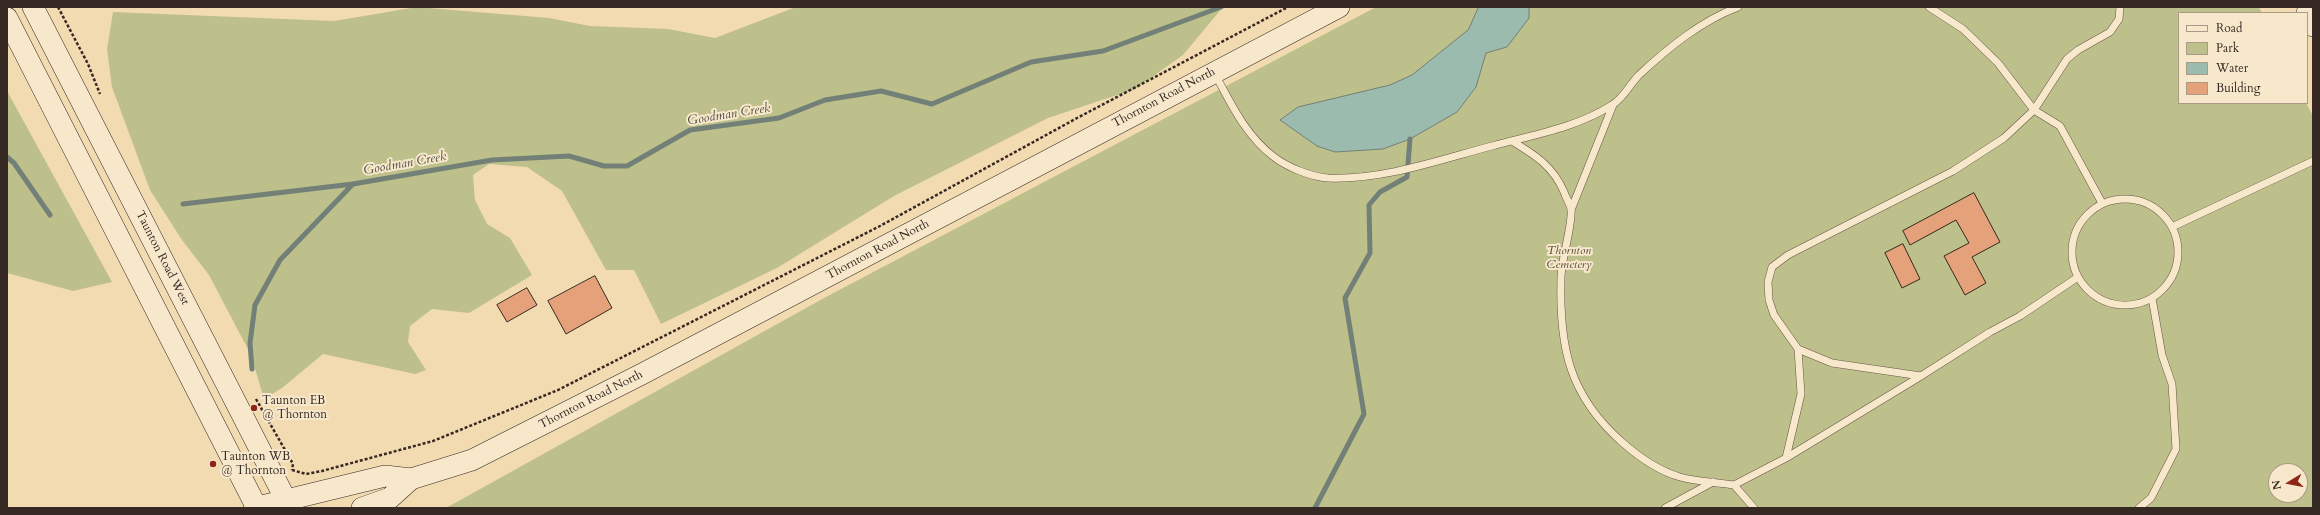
<!DOCTYPE html>
<style>
body{margin:0}
#map{position:relative;width:2320px;height:515px;overflow:hidden;background:#f3dbb1;font-family:Cardo,serif}
canvas{display:block}
.frame{position:absolute;inset:0;border:8px solid #362823;pointer-events:none}
.legend{position:absolute;left:2178px;top:12px;width:130px;height:92px;box-sizing:border-box;background:#f7e8cc;border:1px solid #aa9b88;margin:0;padding:5px 7px;list-style:none;font-size:12px;color:#362823}
.legend li{display:flex;align-items:center;gap:8px;height:20px}
.legend b{width:20px;border:1px solid #aa9b88}
.north{position:absolute;left:2268px;top:463px;width:40px;height:40px;box-sizing:border-box;background:#f7e8cc;border:1px solid #aa9b88;border-radius:50%;rotate:260deg;font-size:11px;font-weight:700;line-height:16px;text-align:center;color:#362823}
.north::after{content:'';display:block;margin:auto;width:14px;height:18px;background:#8f2418;clip-path:polygon(50% 0,100% 100%,50% 72%,0 100%)}
</style>
<div id="map">
<canvas width="2320" height="515"></canvas>
<div class="frame"></div>
<ul class="legend">
<li><b style="height:5px;background:#f7e8cc"></b>Road</li>
<li><b style="height:11px;background:#bdc08a"></b>Park</li>
<li><b style="height:11px;background:#9bbbaf"></b>Water</li>
<li><b style="height:11px;background:#e5a27a"></b>Building</li>
</ul>
<div class="north">N</div>
</div>
<script>
const c = document.querySelector('canvas').getContext('2d');
c.lineJoin = 'round';
function fillPath(path, color) { c.fillStyle = color; c.fill(path, 'evenodd'); }
function strokePath(path, color, width, dash) { c.strokeStyle = color; c.lineWidth = width; c.lineCap = dash ? 'butt' : 'round'; c.setLineDash(dash || []); c.stroke(path); }
function label(font, color, halo, rows, align = 'center') {
  c.font = font + ' Cardo,serif'; c.lineWidth = 4; c.setLineDash([]); c.textBaseline = 'middle'; c.strokeStyle = halo; c.fillStyle = color; for (const [text, x, y, turn = 0] of rows) {
    c.save(); c.translate(x, y); c.rotate((+turn || 0) * Math.PI / 180); c.textAlign = isNaN(turn) ? turn : align; if (halo) c.strokeText(text, 0, 0); c.fillText(text, 0, 0); c.restore();
  }
}
const green = new Path2D(`
 M417,7L549,18L590,26L668,29L715,38L796,7H1223L1183,55L1135,89L1048,118L894,196L777,268L661,324L634,270H606L562,191L527,167L489,164L473,175L475,200L487,224L510,238L532,275L469,313L432,309L410,326L408,342L426,370L415,374L323,354L282,388L264,399L251,355L209,275L182,240L150,190L112,87L107,49L113,12L334,21Z
 M1376,7H2259L2262,13H2179V103H2306L2313,116V508H446L824,298ZM2276,471H2300V495H2276Z
 M7,91L112,282L73,291L7,273Z`);
const water = new Path2D(`
 M1479,7H1529V18L1507,47L1486,53L1476,87L1457,112L1410,139L1383,149L1335,152L1317,146L1280,120L1298,107L1390,85L1412,75L1468,30Z`);
const stream = new Path2D(`
 M7,157L14,163L50,215
 M183,204L353,184L492,160L569,156L604,166H627L690,130L779,118L825,100L881,91L932,104L1031,62L1103,51L1221,7
 M252,369L250,343L255,305L280,260L353,184
 M1315,508L1364,414L1345,298L1370,253L1369,205L1380,192L1407,177L1410,139`);
const building = new Path2D(`
 M1974,193L2000,242L1972,257L1986,283L1965,295L1944,256L1969,243L1956,220L1910,245L1903,231Z
 M1903,244L1920,279L1902,288L1885,253Z
 M595,276L612,308L566,334L548,301Z
 M527,288L537,305L507,322L497,305Z`);
const path = new Path2D(`
 M58,7L88,64L100,94
 M256,399L293,464L292,470
 M292,470L306,474L322,471L433,441L558,390L880,226L1079,117L1288,7`);
const lane = new Path2D(`
 M1929,7L1963,29L1998,63L2034,110L2060,126L2102,203
 M1215,74C1231,104 1246,136 1274,157C1287,167 1311,177 1328,178C1384,180 1439,160 1492,146C1532,135 1576,128 1612,105C1623,99 1630,84 1639,75C1668,48 1701,21 1738,7
 M1512,141C1535,155 1553,166 1564,192C1566,198 1570,204 1571,209C1573,224 1561,260 1561,278C1559,347 1569,396 1623,443C1639,457 1659,471 1680,477C1697,482 1717,482 1734,485L1754,508
 M2072 252a53 53 0 1 1 106 0a53 53 0 1 1-106 0Z
 M1571,210L1613,105
 M2172,227L2313,161
 M1798,349L1832,363L1921,376
 M1786,458L1801,394L1798,349L1774,315L1769,300L1768,282L1772,267L1788,255L1953,171L2004,138L2034,110L2067,59L2078,50L2110,32L2119,19L2120,7
 M1734,485L1786,458L1921,376L1990,332L2020,316L2078,277
 M1665,508L1713,482
 M2139,508L2151,498L2176,449L2172,384L2162,355L2152,298`);
const secondary = new Path2D(`
 M33,7L290,508
 M2307,13L2313,26
 M7,18L257,508
 M254,508L385,476L411,479L472,460L642,374L1339,7
 M362,508L390,498L411,479`);
const markers = [
 [254,408,4,"#8f2418"],
 [213,464,4,"#8f2418"]
];
const streetNames = [
 ["Thornton Road North",1164,98,-28],
 ["Thornton Road North",878,250,-28],
 ["Taunton Road West",162,258,63],
 ["Thornton Road North",591,400,-27]
];
const parkNames = [
 ["Thornton",1569,251],
 ["Cemetery",1569,265]
];
const poiNames = [
 ["Taunton EB",262,401],
 ["@ Thornton",262,415],
 ["Taunton WB",221,457],
 ["@ Thornton",221,471]
];
const waterNames = [
 ["Goodman Creek",729,115,-9],
 ["Goodman Creek",405,164,-10]
];
fillPath(green, '#bdc08a');
fillPath(water, '#9bbbaf');
strokePath(water, '#738077', 1);
strokePath(stream, '#738077', 5);
fillPath(building, '#e5a27a');
strokePath(building, '#362823', 1);
strokePath(lane, '#655546', 8);
strokePath(secondary, '#362823', 22);
strokePath(path, '#362823', 2.5, [3, 2]);
strokePath(lane, '#f7e8cc', 7);
strokePath(secondary, '#f7e8cc', 21);
for (const [x, y, r, color] of markers) { const dot = new Path2D(); dot.arc(x, y, r, 0, 2 * Math.PI); c.fillStyle = color; c.fill(dot); strokePath(dot, '#f7e8cc', 1.5); }
label('12px', '#362823', '#f7e8cc', streetNames);
label('italic 12px', '#584e3d', '#f7e8cc', parkNames);
label('12px', '#362823', '#f7e8cc', poiNames, 'left');
label('italic 13px', '#4f4d46', '#f7e8cc', waterNames);
</script>
